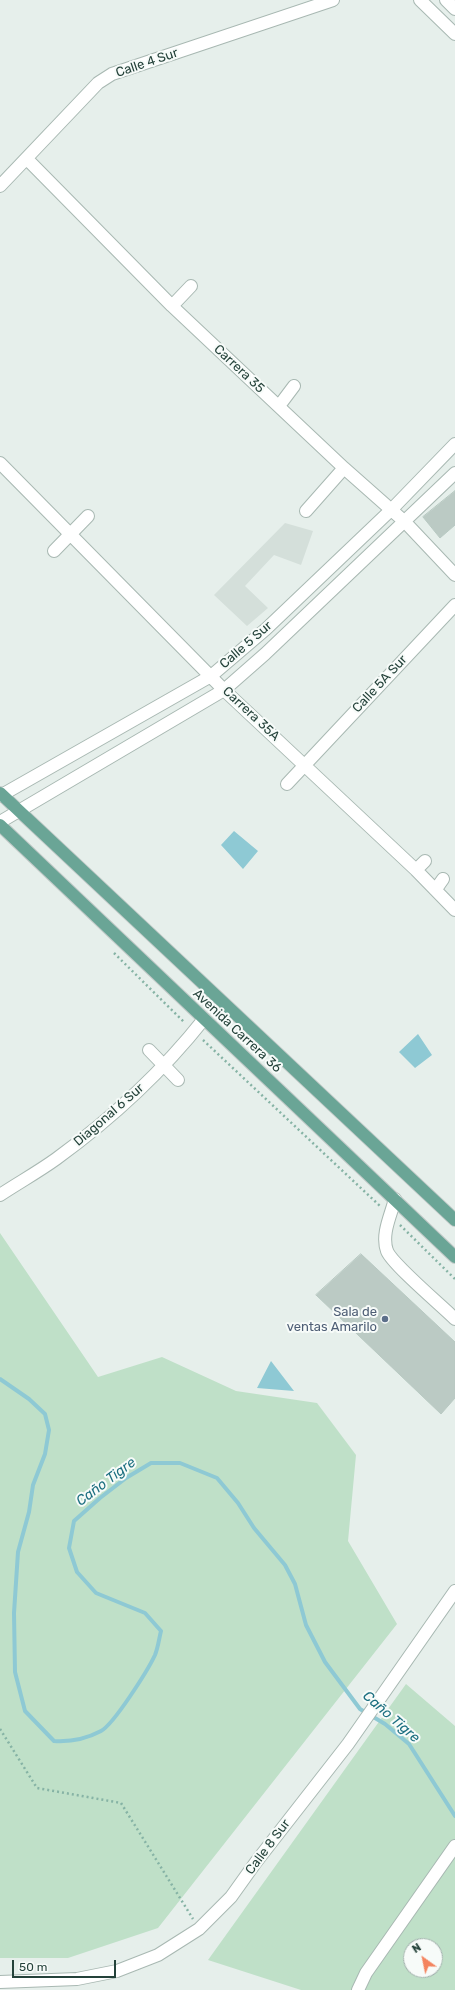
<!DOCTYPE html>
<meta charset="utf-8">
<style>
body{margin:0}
#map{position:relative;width:455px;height:1990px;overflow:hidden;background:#e6efeb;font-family:Rubik,sans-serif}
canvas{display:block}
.north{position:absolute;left:403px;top:1938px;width:40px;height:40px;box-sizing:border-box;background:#f7fbf9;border:1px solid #a3b1ad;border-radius:50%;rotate:327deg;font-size:11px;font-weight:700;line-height:16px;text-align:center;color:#24423a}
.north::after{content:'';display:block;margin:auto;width:14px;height:18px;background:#f4845f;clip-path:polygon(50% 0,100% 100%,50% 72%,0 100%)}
.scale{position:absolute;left:12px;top:1960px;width:104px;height:18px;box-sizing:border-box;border:2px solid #24423a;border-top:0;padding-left:5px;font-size:12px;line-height:14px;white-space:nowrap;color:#24423a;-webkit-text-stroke:3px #f7fbf9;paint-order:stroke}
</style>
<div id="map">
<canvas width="455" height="1990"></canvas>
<div class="north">N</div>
<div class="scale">50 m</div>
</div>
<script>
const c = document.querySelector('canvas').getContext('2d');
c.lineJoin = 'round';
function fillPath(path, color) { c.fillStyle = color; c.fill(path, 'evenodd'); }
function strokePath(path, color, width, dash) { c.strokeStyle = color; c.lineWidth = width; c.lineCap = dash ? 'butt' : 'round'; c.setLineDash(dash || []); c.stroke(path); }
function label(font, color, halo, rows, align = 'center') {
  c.font = font + ' Rubik,sans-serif'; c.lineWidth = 4; c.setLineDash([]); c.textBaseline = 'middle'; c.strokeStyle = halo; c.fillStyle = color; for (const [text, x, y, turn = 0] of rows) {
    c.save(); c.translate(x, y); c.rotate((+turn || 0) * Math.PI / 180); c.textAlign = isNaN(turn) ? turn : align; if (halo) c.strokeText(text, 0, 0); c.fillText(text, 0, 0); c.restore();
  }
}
const built = new Path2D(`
 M285,523L313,531L301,565L274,555L245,586L268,608L247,626L214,595Z`);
const green = new Path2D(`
 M0,1233L98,1377L162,1357L236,1391L317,1403L356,1455L348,1541L397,1624L158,1928L68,1958H0Z
 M406,1684L455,1726V1990H301L208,1960ZM411,1946H435V1970H411Z`);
const water = new Path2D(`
 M234,831L258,851L243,869L221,845Z
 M418,1034L432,1055L415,1068L399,1052Z
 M271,1361L294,1391L257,1388Z`);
const stream = new Path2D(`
 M0,1379L29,1399L45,1414L49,1430L45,1454L33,1485L29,1512L18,1552L14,1613L15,1672L25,1711L54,1741C70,1742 86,1739 101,1731C114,1724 148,1670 155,1655C158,1648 159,1639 161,1631L145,1613L96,1593L77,1572L69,1548L74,1521L100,1498L126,1478L151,1463H180L217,1478L238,1503L254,1528L285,1565L295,1584L306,1625L325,1662L360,1709L385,1724L409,1744L455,1816`);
const building = new Path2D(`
 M455,491V525L440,538L423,517Z
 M361,1254L455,1342V1398L441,1414L316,1295Z`);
const path = new Path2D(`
 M114,953L185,1023
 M203,1040L380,1206
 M400,1225L455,1279
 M0,1729L37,1788L121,1803L193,1919`);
const minor = new Path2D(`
 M420,0L455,34
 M446,0L455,9
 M27,159L172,306L344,468L405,522L455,575
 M0,186L98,83L112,74L333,0
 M172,306L191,286
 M279,406L294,386
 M0,463L224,690L416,870L455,910
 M306,511L344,468
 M54,551L88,516
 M287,784L455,605
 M0,796L211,676L266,629L392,509L455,444
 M0,822L224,690L265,654L455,473
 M416,870L425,861
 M436,889L443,879
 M149,1050L178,1080
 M0,1195C18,1183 38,1172 56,1159C111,1119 162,1072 204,1019
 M395,1199C391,1215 381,1234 387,1251C392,1264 442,1306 455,1319
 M0,1982L77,1979L117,1971L158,1955L199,1929L231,1897L256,1862L348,1744L455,1591
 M358,1990L366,1973L455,1846`);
const major = new Path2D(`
 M0,793L455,1220
 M0,825L455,1257`);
const markers = [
 [385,1319,4,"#5c6f8a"]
];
const streetNames = [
 ["Calle 4 Sur",147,63,-19],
 ["Carrera 35",239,369,43],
 ["Calle 5 Sur",246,645,-41],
 ["Calle 5A Sur",380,684,-47],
 ["Carrera 35A",251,714,43],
 ["Avenida Carrera 36",237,1031,43],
 ["Diagonal 6 Sur",109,1115,-41],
 ["Calle 8 Sur",268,1847,-53]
];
const serviceNames = [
 ["Sala de",377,1312],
 ["ventas Amarilo",377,1327]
];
const waterNames = [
 ["Caño Tigre",106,1482,-37],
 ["Caño Tigre",391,1717,41]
];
fillPath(built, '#d4dfda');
fillPath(green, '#bfe0c8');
fillPath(water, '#8ec9d4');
strokePath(stream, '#8ec9d4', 4);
fillPath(building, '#bbcac4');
strokePath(building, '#b8c9c2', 1);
strokePath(minor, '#a8b8b2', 14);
strokePath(major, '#c2cac8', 14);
strokePath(path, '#86b3a5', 2.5, [2, 3]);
strokePath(minor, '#fff', 12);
strokePath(major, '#6aa596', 12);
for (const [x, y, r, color] of markers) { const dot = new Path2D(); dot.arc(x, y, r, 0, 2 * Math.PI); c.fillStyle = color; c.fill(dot); strokePath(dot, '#f7fbf9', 1.5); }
label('13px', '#24423a', '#f7fbf9', streetNames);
label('13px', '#4e5e75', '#f7fbf9', serviceNames, 'right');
label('italic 14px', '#1c6f80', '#f7fbf9', waterNames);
</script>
